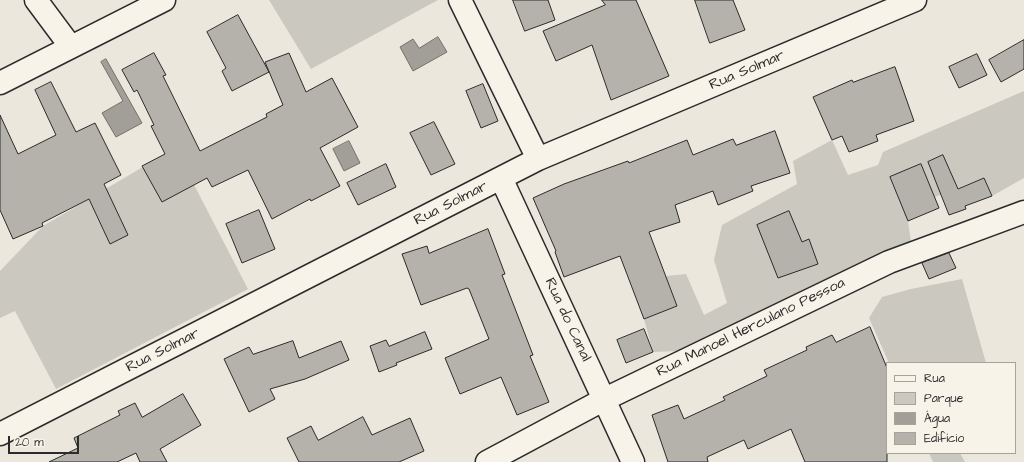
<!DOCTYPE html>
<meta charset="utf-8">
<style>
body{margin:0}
#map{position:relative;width:1024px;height:462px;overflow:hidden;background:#ebe7dd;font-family:"Architects Daughter",sans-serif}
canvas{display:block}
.legend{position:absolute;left:886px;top:362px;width:130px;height:92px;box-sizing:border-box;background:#f7f3e8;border:1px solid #a5a39c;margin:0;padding:5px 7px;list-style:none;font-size:12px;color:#2b2b2b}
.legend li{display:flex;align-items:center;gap:8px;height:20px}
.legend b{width:20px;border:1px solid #a5a39c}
.scale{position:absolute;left:8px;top:436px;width:71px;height:18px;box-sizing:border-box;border:2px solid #2b2b2b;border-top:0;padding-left:5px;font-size:12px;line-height:14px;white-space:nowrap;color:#2b2b2b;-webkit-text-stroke:3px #f7f3e8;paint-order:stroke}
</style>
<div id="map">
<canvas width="1024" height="462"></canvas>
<ul class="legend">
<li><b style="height:5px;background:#f7f3e8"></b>Rua</li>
<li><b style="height:11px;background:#cbc8bf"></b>Parque</li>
<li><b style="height:11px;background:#a29f98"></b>Água</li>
<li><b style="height:11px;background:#b5b2ab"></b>Edifício</li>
</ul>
<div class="scale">20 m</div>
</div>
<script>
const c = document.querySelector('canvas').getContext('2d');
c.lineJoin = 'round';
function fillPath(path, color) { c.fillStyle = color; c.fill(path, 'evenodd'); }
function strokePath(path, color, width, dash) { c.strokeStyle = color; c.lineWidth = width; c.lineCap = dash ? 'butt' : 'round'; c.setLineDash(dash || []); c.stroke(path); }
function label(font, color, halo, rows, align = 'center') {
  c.font = font + ' "Architects Daughter",sans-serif'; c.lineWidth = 3; c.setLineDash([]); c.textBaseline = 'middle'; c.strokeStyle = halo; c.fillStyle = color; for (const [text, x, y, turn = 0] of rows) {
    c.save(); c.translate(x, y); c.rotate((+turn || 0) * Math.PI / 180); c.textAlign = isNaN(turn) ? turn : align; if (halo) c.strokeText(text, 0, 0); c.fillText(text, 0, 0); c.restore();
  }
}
const green = new Path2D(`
 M269,0H438L311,69Z
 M1024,91V178L992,196L984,178L935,197L939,208L908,221L911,242L679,351L653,352L644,319L677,306L666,276L686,274L704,315L727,303L714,260L722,225L797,184L793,161L832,140L848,175L878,165L883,152Z
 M175,148L248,289L56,389L15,311L0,318V271L43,226Z
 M962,279L986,363H889L869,318L882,297L911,289Z
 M929,453H960L965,462H933Z`);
const water = new Path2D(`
 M438,37L447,52L413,71L400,47L413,39L419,48Z
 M106,59L142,123L116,137L102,113L123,101L101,62Z
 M349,141L360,163L344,171L333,149Z`);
const building = new Path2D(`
 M513,0H548L555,20L525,31Z
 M602,0H636L669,76L611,100L592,45L556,61L543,31L605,5Z
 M695,0H733L745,30L710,43Z
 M238,15L269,72L232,91L222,71L226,68L207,32Z
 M1024,40V69L1001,82L989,60Z
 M154,53L166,75L163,76L200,151L267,117L266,114L283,105L265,62L289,53L306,92L332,78L358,127L320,148L340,186L311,201L310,199L272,219L248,170L212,187L207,178L162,202L142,166L165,154L151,126L154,125L137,90L134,92L122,70Z
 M977,54L987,75L959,88L949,67Z
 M895,67L914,121L876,135L878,141L849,152L842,136L832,140L813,97L852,80L853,82Z
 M51,82L76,132L95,123L121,175L104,184L128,235L110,244L89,199L42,223L43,226L13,239L0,210V115L18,154L56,135L35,90Z
 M483,84L498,121L481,128L466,91Z
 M434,122L455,164L431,175L410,133Z
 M775,131L790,173L751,186L753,191L718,205L713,191L675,205L680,222L649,232L677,306L644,319L620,256L564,277L555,252L556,251L533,198L564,184L628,161L629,163L687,140L693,155L733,139L736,145Z
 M943,155L958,189L984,178L992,196L965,206L966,209L949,215L928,162Z
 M386,164L396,187L358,205L347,183Z
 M921,164L939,208L908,221L890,177Z
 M259,210L275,249L242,263L226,224Z
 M789,211L802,242L809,239L818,264L778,278L757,225Z
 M488,229L505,274L502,275L533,355L530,356L549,402L517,415L501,377L460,394L445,358L489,339L469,289L467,288L421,305L402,254L427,246L429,253Z
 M949,253L956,268L929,279L922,263Z
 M870,327L887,368V462H805L791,429L748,449L744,440L707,457L708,462H668L652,415L678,405L684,419L725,400L723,397L767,376L764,370L807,350L806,347L832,335L836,342Z
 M644,329L653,352L626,363L617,340Z
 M425,332L432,349L396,363L397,365L379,372L370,346L386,340L389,346Z
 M293,341L299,358L341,341L349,360L305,379L270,389L275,399L249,412L224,359L249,347L253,354Z
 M183,394L201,425L160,449L167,462H140L136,453L117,462H49L78,448L74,438L120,415L118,411L135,403L142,417Z
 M363,417L372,435L410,418L424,451L399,462H299L287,438L311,426L318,440Z`);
const minor = new Path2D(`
 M36,0L71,47
 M460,0L538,159
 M0,83L164,0
 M501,178L633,462
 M0,434L538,159L915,0
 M487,462L603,400L889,262L1024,212`);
const streetNames = [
 ["Rua Solmar",747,71,-23],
 ["Rua Solmar",451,204,-27],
 ["Rua do Canal",567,320,65],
 ["Rua Manoel Herculano Pessoa",751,328,-26],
 ["Rua Solmar",163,351,-27]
];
fillPath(green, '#cbc8bf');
fillPath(water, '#a29f98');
strokePath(water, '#72716c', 1);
fillPath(building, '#b5b2ab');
strokePath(building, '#2b2b2b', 1);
strokePath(minor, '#2b2b2b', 25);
strokePath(minor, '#f7f3e8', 22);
label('15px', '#2b2b2b', '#f7f3e8', streetNames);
</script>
